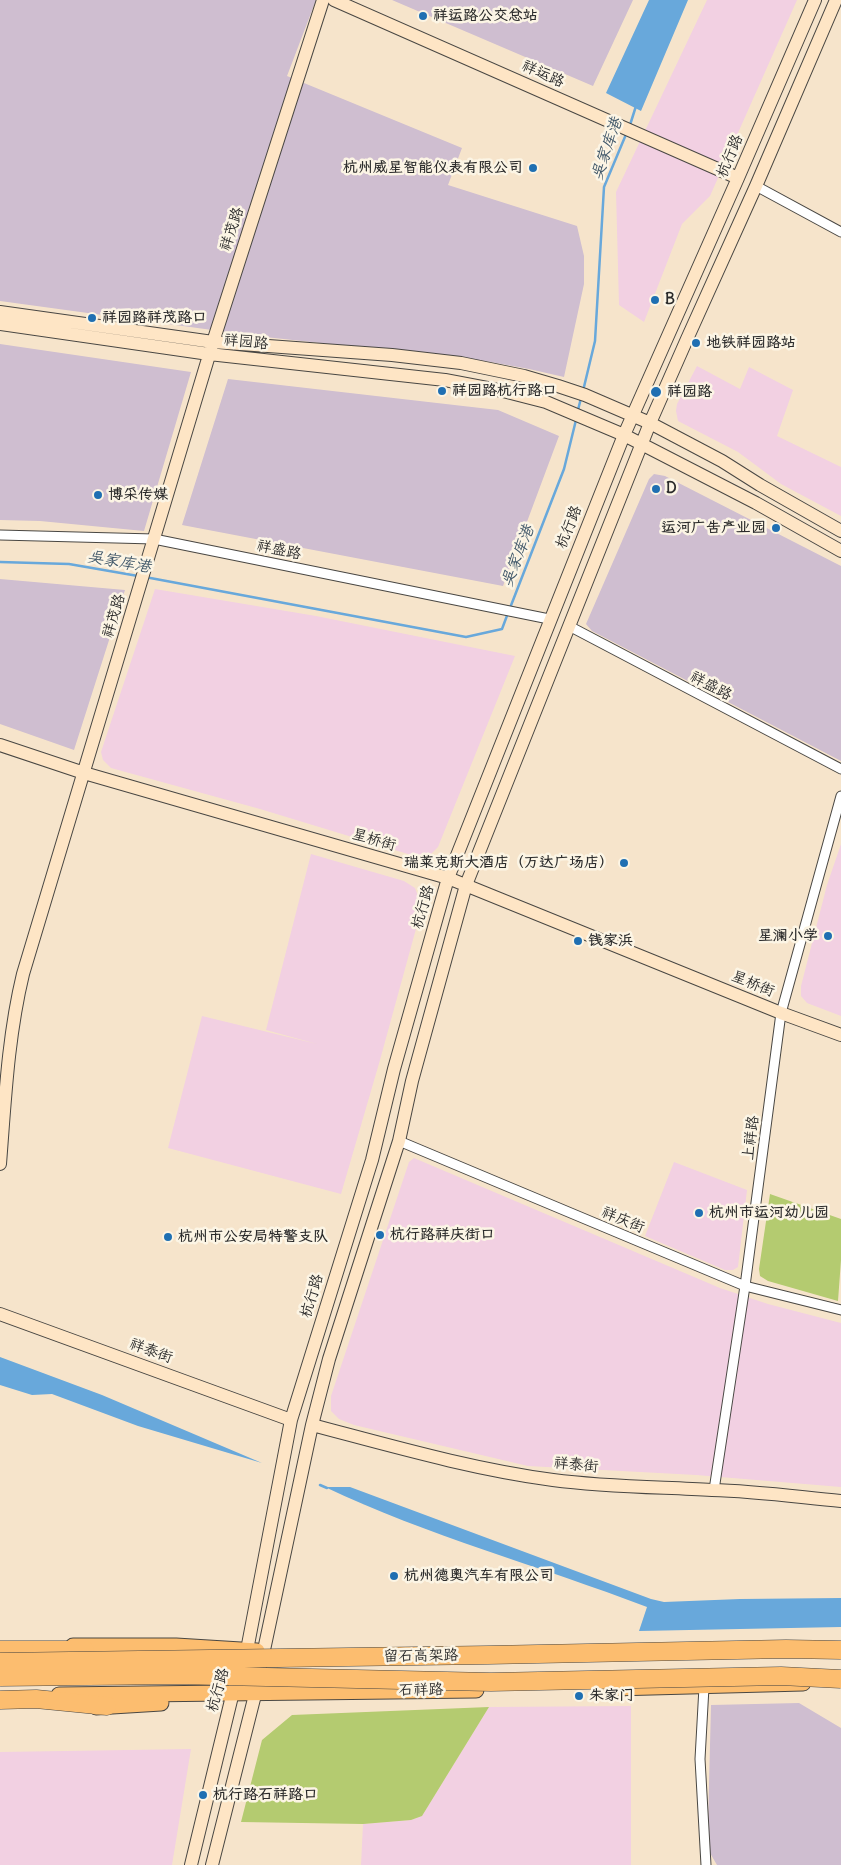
<!DOCTYPE html>
<meta charset="utf-8">
<style>
body{margin:0}
canvas{display:block;background:#f6e4cb}
</style>
<canvas width="841" height="1865"></canvas>
<script>
const c = document.querySelector('canvas').getContext('2d');
c.lineJoin = 'round';
function fillPath(path, color) { c.fillStyle = color; c.fill(path, 'evenodd'); }
function strokePath(path, color, width, dash) { c.strokeStyle = color; c.lineWidth = width; c.lineCap = dash ? 'butt' : 'round'; c.setLineDash(dash || []); c.stroke(path); }
function label(font, color, halo, rows, align = 'center') {
  c.font = font + ' Delius,"LXGW WenKai TC",sans-serif'; c.lineWidth = 5; c.setLineDash([]); c.textBaseline = 'middle'; c.strokeStyle = halo; c.fillStyle = color; for (const [text, x, y, turn = 0] of rows) {
    c.save(); c.translate(x, y); c.rotate((+turn || 0) * Math.PI / 180); c.textAlign = isNaN(turn) ? turn : align; if (halo) c.strokeText(text, 0, 0); c.fillText(text, 0, 0); c.restore();
  }
}
const built = new Path2D(`
 M707,0H797L710,196L682,224L644,322L619,305L616,192Z
 M697,366L740,389L749,367L793,390L777,436L841,467V516L781,484L738,452L678,421L676,411L677,404Z
 M155,589L316,616L515,656L438,847L431,854L421,858L260,809L111,768L103,760L101,752Z
 M841,844V1016L807,1003L801,996V986L827,885Z
 M311,854L404,881L415,888L422,907L380,1060L341,1194L168,1148L202,1016L317,1044L266,1030Z
 M414,1158L720,1288L768,1304L841,1323V1487L696,1475L528,1466L354,1425L339,1419L331,1411V1396L409,1162Z
 M674,1162L747,1190L738,1267L733,1270H725L645,1236Z
 M631,1706V1865H361L363,1824L411,1820L422,1816L489,1707Z
 M191,1749L172,1865H0V1752Z`);
const industrial = new Path2D(`
 M0,0H316L287,76L462,148L448,185L577,226L584,256V284L564,377L529,369L485,361L256,336L0,301Z
 M392,0H633L593,86Z
 M0,344L191,372L144,531L40,521L0,520Z
 M228,379L498,410L559,436L503,586L182,525Z
 M654,474L665,476L841,566V761L592,631L586,624L649,479Z
 M0,579L125,590L74,750L0,724Z
 M799,1703L841,1728V1865H717L710,1853L708,1825L711,1705Z`);
const green = new Path2D(`
 M770,1194L841,1219V1260L838,1301L768,1281L760,1276L759,1269Z
 M489,1707L422,1816L411,1820L363,1824L241,1822L262,1740L292,1715Z`);
const water = new Path2D(`
 M649,0H688L641,111L606,93Z
 M0,1357L102,1395L262,1463L138,1426L52,1394L32,1395L0,1385Z
 M325,1487H350L651,1599L664,1602L740,1599L841,1598V1627L639,1631L647,1607C540,1566 428,1536 325,1487Z`);
const stream = new Path2D(`
 M630,125L636,106
 M583,391L595,341L604,187L627,132
 M578,410L581,398
 M0,562L69,564L138,576
 M145,577L466,637L502,629L508,613
 M510,608L564,469L576,420
 M320,1485L327,1488`);
const street = new Path2D(`
 M756,186L841,232
 M0,535L154,539L549,619
 M569,626L841,769
 M399,1141L745,1286L841,1310
 M714,1490L745,1286L781,1013L841,796
 M704,1687L700,1759L706,1865`);
const secondary = new Path2D(`
 M334,0L738,178
 M0,312L213,342L392,355L461,363L524,376L558,386L585,395L650,423L722,461L760,485L841,531
 M0,324L209,354L445,380L503,391L546,402L624,435L756,503L841,551
 M0,745L84,773L448,878L781,1013L841,1035
 M0,1164C5,1100 8,1036 23,974L213,342L323,0
 M0,1314L291,1420
 M312,1425C392,1446 471,1469 553,1480C606,1487 659,1487 712,1490C755,1491 798,1497 841,1501
 M261,1664L312,1425L329,1359L399,1141L412,1081L466,885L650,423L687,339L756,186L836,0
 M191,1865L233,1692L247,1650L291,1420L372,1160L394,1069L448,878L624,435L738,178L815,0
 M212,1865L258,1683`);
const primary = new Path2D(`
 M73,1646H176L257,1651
 M614,1688L803,1683
 M59,1695L476,1690
 M96,1707L161,1703`);
const highway = new Path2D(`
 M0,1650H85
 M0,1700L36,1699L107,1706`);
const highwayBridge = new Path2D(`
 M0,1662L488,1655L786,1649L841,1650
 M0,1677L177,1675L491,1682L781,1676L841,1679`);
const markers = [
 [423,16,5,"#1f6fb2"],
 [533,168,5,"#1f6fb2"],
 [655,300,5,"#1f6fb2"],
 [92,318,5,"#1f6fb2"],
 [696,343,5,"#1f6fb2"],
 [442,391,5,"#1f6fb2"],
 [656,392,6,"#1f6fb2"],
 [656,489,5,"#1f6fb2"],
 [98,495,5,"#1f6fb2"],
 [776,528,5,"#1f6fb2"],
 [624,863,5,"#1f6fb2"],
 [828,936,5,"#1f6fb2"],
 [578,941,5,"#1f6fb2"],
 [699,1213,5,"#1f6fb2"],
 [380,1235,5,"#1f6fb2"],
 [168,1237,5,"#1f6fb2"],
 [394,1576,5,"#1f6fb2"],
 [579,1696,5,"#1f6fb2"],
 [203,1795,5,"#1f6fb2"]
];
const poiNames = [
 ["祥运路公交总站",433,16],
 ["杭州威星智能仪表有限公司",523,168,"right"],
 ["B",665,300],
 ["祥园路祥茂路口",102,318],
 ["地铁祥园路站",706,343],
 ["祥园路杭行路口",452,391],
 ["祥园路",667,392],
 ["D",666,489],
 ["博采传媒",108,495],
 ["运河广告产业园",766,528,"right"],
 ["瑞莱克斯大酒店（万达广场店）",614,863,"right"],
 ["星澜小学",818,936,"right"],
 ["钱家浜",588,941],
 ["杭州市运河幼儿园",709,1213],
 ["杭行路祥庆街口",390,1235],
 ["杭州市公安局特警支队",178,1237],
 ["杭州德奥汽车有限公司",404,1576],
 ["朱家门",589,1696],
 ["杭行路石祥路口",213,1795]
];
const streetNames = [
 ["祥运路",543,74,24],
 ["杭行路",730,156,-67],
 ["祥茂路",232,229,-72],
 ["祥园路",246,342,6],
 ["杭行路",569,527,-68],
 ["祥盛路",279,550,12],
 ["祥茂路",114,616,-73],
 ["祥盛路",711,686,28],
 ["星桥街",374,840,16],
 ["杭行路",423,907,-74],
 ["星桥街",753,984,22],
 ["上祥路",751,1138,-83],
 ["祥庆街",623,1220,23],
 ["杭行路",312,1296,-73],
 ["祥泰街",151,1351,20],
 ["祥泰街",576,1465,6],
 ["留石高架路",421,1656,-1],
 ["杭行路",218,1690,-74],
 ["石祥路",421,1690,-1]
];
const waterNames = [
 ["吴家库港",607,149,-71],
 ["吴家库港",518,556,-69],
 ["吴家库港",119,562,10]
];
fillPath(built, '#f2d0e2');
fillPath(industrial, '#cfbed0');
fillPath(green, '#b4cb70');
fillPath(water, '#68a8db');
strokePath(stream, '#68a8db', 2.5);
strokePath(street, '#494743', 11);
strokePath(secondary, '#494743', 14);
strokePath(primary, '#494743', 17);
strokePath(highway, '#494743', 19);
strokePath(street, '#fff', 9);
strokePath(secondary, '#fee5c5', 12);
strokePath(primary, '#fcbd6f', 15);
strokePath(highway, '#fcbd6f', 18);
strokePath(highwayBridge, '#494743', 19, []);
strokePath(highwayBridge, '#fcbd6f', 18);
for (const [x, y, r, color] of markers) { const dot = new Path2D(); dot.arc(x, y, r, 0, 2 * Math.PI); c.fillStyle = color; c.fill(dot); strokePath(dot, '#fcf5e5', 2); }
label('bold 15px', '#2b2b2b', '#fcf5e5', poiNames, 'left');
label('15px', '#2b2b2b', '#fcf5e5', streetNames);
label('italic 16px', '#405769', '#fcf5e5', waterNames);
</script>
